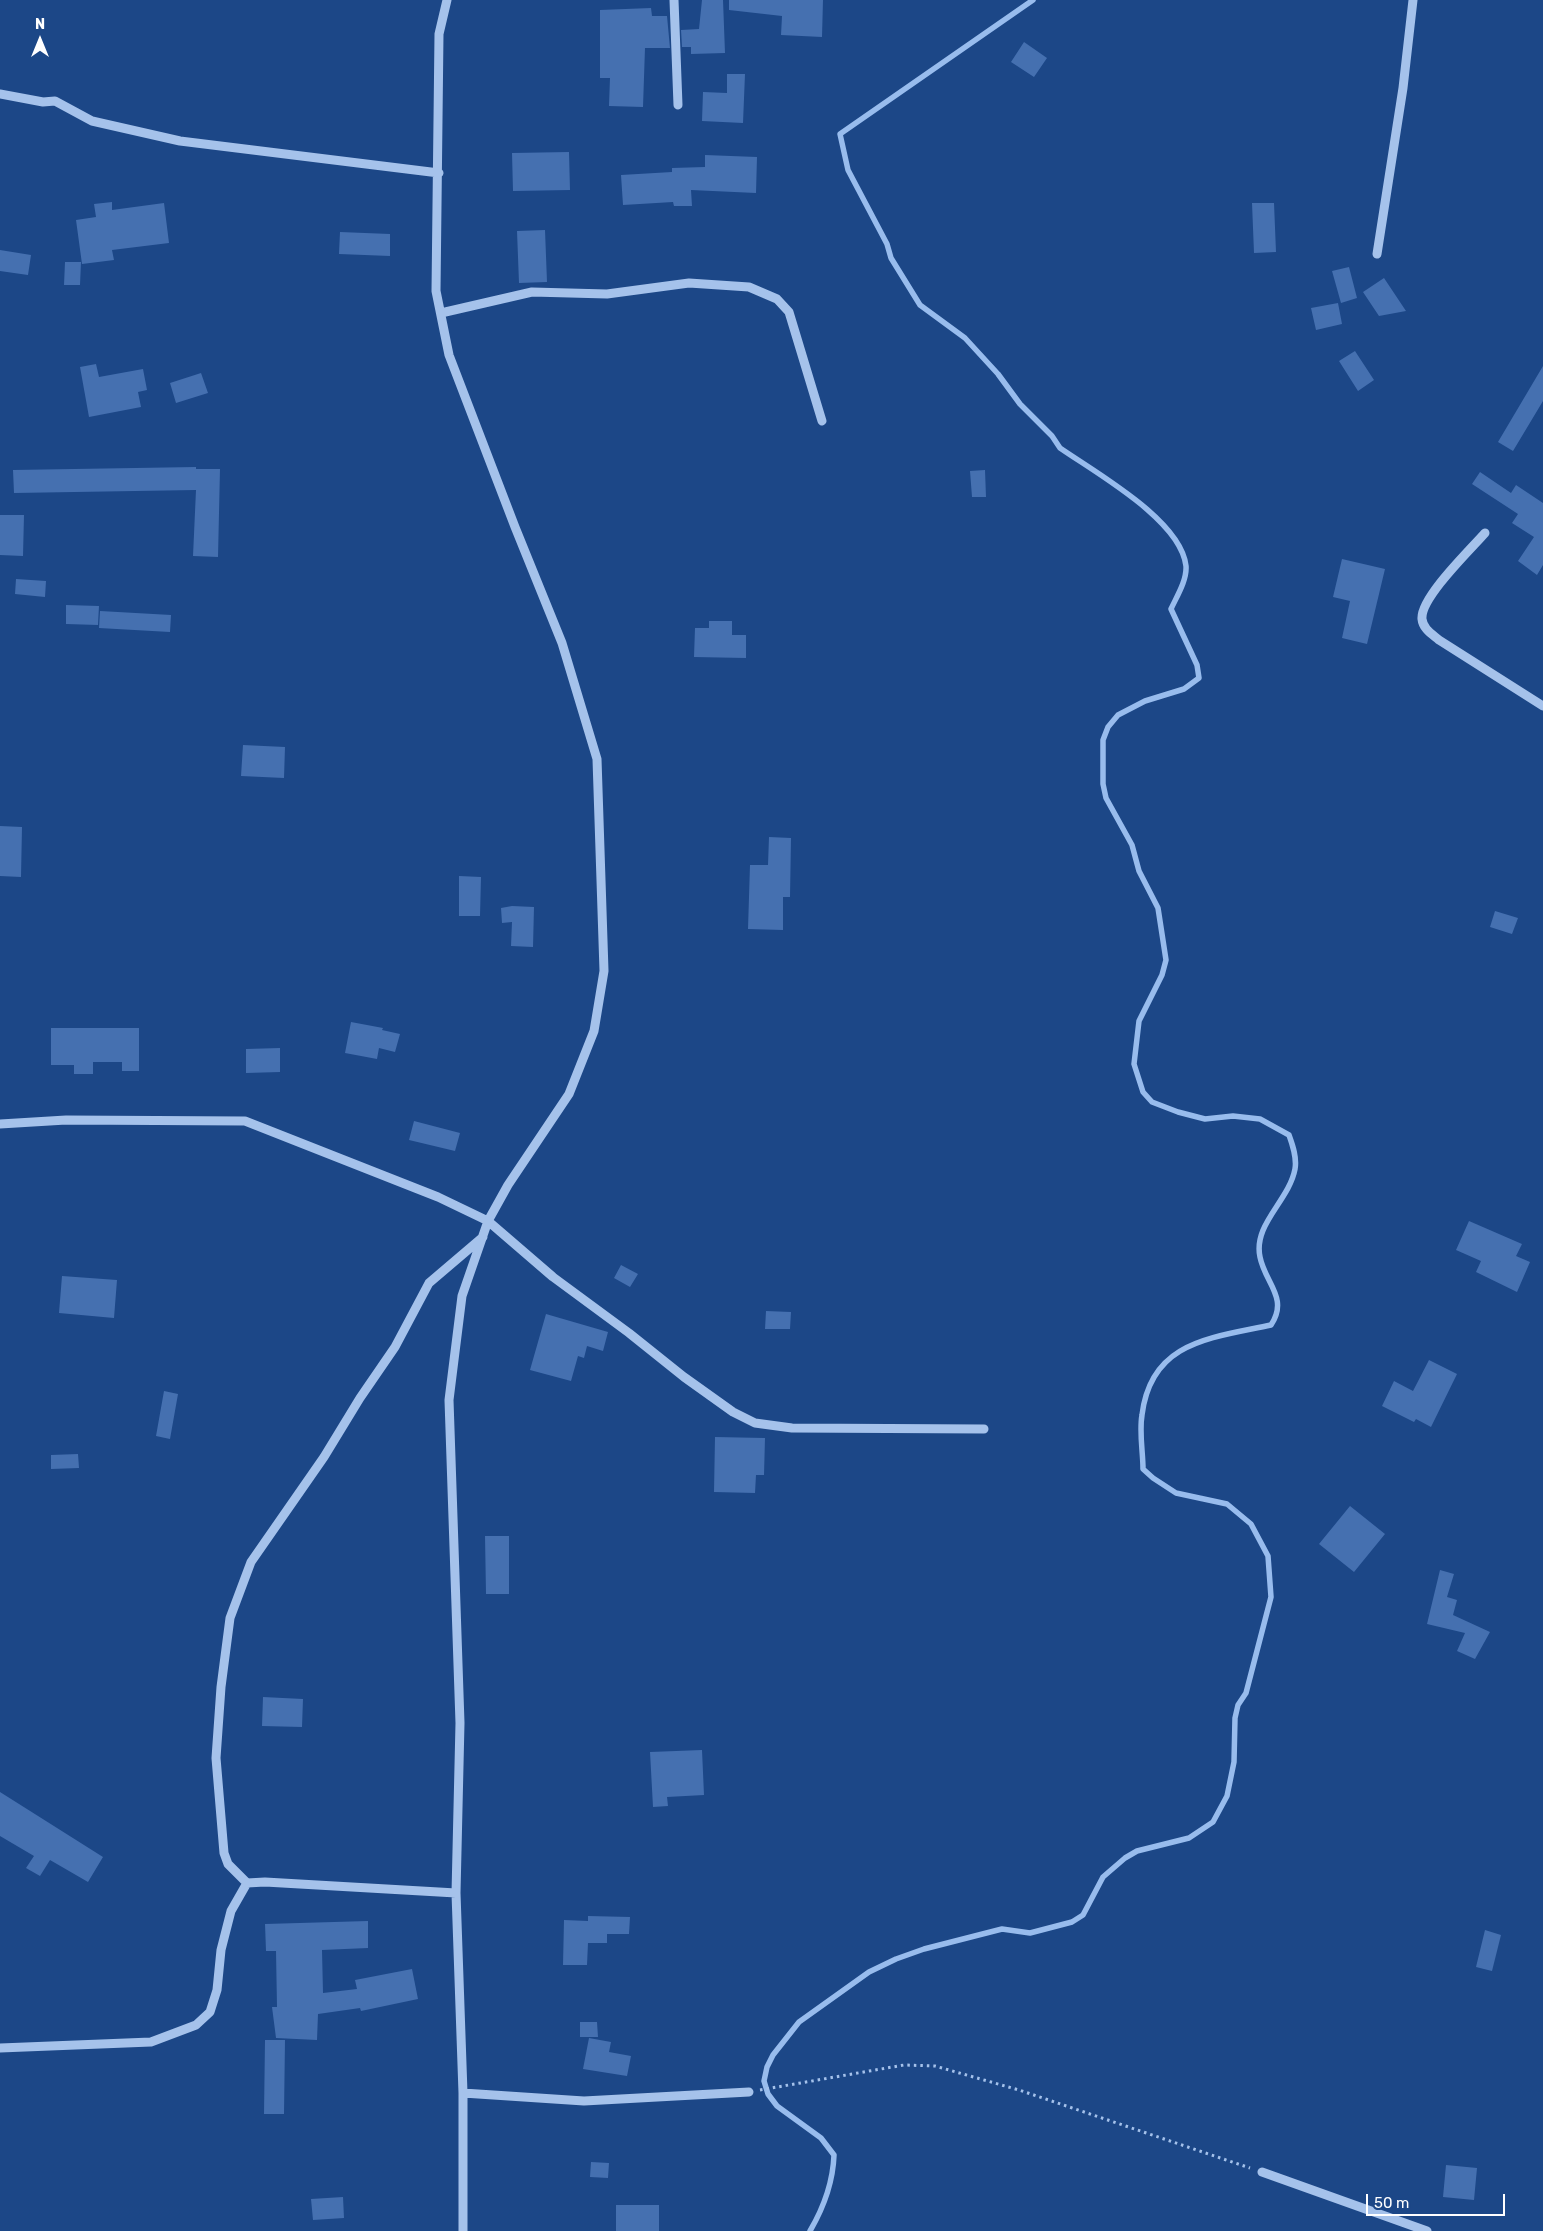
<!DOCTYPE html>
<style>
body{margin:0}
#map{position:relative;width:1543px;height:2231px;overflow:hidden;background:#1c4787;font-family:Rubik,sans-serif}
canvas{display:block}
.north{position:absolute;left:15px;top:15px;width:50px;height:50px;-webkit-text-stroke:4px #1c4787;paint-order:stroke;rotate:0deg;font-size:14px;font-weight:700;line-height:20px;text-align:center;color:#fff}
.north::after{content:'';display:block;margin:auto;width:18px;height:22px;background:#fff;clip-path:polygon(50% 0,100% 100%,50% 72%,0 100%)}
.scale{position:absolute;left:1366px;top:2194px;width:139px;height:22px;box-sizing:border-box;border:2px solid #fff;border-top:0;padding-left:6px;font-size:15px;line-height:18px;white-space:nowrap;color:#fff;-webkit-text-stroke:4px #1c4787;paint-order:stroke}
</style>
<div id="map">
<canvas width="1543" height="2231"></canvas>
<div class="north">N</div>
<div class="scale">50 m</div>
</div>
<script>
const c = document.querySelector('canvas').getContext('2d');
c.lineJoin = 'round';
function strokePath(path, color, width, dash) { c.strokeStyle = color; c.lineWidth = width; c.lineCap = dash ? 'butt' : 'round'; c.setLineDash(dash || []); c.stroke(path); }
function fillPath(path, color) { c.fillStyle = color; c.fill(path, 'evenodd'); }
const stream = new Path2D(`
 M810,2231C824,2207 833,2182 834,2155L821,2138L777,2106L768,2094L764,2081L767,2067L773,2055L799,2022L869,1972L896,1959L924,1949L1002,1929L1030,1933L1072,1922L1083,1915L1103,1877L1125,1858L1137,1851L1189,1838L1213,1822L1227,1796L1234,1762L1235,1718L1238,1705L1246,1693L1271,1597L1268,1556L1251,1524L1227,1504L1176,1493L1153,1478L1143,1469C1143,1452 1139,1432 1142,1415C1151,1341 1211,1338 1271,1325C1289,1298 1265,1283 1260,1257C1253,1224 1289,1201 1295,1169C1297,1158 1293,1146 1289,1135L1260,1119L1233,1116L1205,1119L1178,1112L1152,1102L1143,1092L1134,1064L1139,1021L1162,975L1166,960L1158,908L1139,871L1132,845L1106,798L1103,784V740L1108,727L1118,715L1145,701L1184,689L1199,678L1197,665L1171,609C1177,596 1187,580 1186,566C1181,520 1096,473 1060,448L1052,436L1020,404L998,374L965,338L920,305L891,258L887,244L848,170L840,134L1033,0`);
const building = new Path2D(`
 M702,0H723L725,53L691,54V47H682L681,30L699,29Z
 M729,0H823L822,37L781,35L782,16L729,10Z
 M651,8L652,16H667L670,48H645L643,107L609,106L610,78H600V10Z
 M1024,42L1047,58L1034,77L1011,62Z
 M727,74H745L743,123L702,121L703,92L727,93Z
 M569,152L570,190L513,191L512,153Z
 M705,155L757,157L756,193L691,190L692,206H674L673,202L623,205L621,175L672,172V168L705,167Z
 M112,202V210L164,203L169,243L112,250L114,260L82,264L76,220L96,217L94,204Z
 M1252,203H1274L1276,252L1254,253Z
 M545,230L547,282L519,283L517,231Z
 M340,232L390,234V256L339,254Z
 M0,250L31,255L28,275L0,271Z
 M65,262H81L80,285H64Z
 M1349,267L1357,298L1341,303L1332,271Z
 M1384,278L1406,311L1379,316L1363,292Z
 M1338,303L1342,324L1316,330L1311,308Z
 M1355,351L1374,380L1358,391L1339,361Z
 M96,364L99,377L143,369L147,390L138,392L141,407L89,417L80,367Z
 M1543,366V401L1513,451L1498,442Z
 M201,373L208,393L176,403L170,383Z
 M196,467V469H220L218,557L193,556L196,490L14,493L13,470Z
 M985,470L986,497H972L970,471Z
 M1480,472L1511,493L1516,485L1543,503V565L1537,575L1518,561L1534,537L1512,523L1518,514L1472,484Z
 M0,515H24L23,556L0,555Z
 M1342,559L1385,569L1367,644L1342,638L1350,601L1333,597Z
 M16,579L46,581L45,597L15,594Z
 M66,605L99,606L98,625L66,624Z
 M100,611L171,615L170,632L99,628Z
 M709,621H732V635H746V658L694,657L695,628H709Z
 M243,745L285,747L284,778L241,776Z
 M0,826L22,827L21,877L0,876Z
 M769,837L791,838L790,897H783V930L748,929L750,865H768Z
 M459,876L481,877L480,916H459Z
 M512,906L534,907L533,947L511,946L512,922L502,923L501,908Z
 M1495,911L1518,918L1512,934L1490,927Z
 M351,1022L383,1028L382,1030L400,1034L395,1052L379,1048L377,1059L345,1053Z
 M51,1028H139V1071H122V1062H93V1074H74V1065H51Z
 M280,1048V1072L246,1073V1049Z
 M414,1121L460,1133L455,1151L409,1140Z
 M1469,1221L1522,1244L1516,1256L1530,1262L1517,1292L1476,1272L1481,1261L1456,1250Z
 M621,1265L638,1274L630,1287L614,1278Z
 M62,1276L117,1280L114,1318L59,1313Z
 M766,1311L791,1312L790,1329H765Z
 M546,1314L608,1332L603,1351L587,1346L584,1358L578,1356L571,1381L530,1370Z
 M1429,1360L1457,1374L1431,1427L1416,1419L1414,1422L1382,1406L1394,1381L1413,1391Z
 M164,1391L178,1394L170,1439L156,1436Z
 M715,1437L765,1438L764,1475H756L755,1493L714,1492Z
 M78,1454L79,1468L51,1469V1455Z
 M1350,1506L1385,1534L1354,1572L1319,1544Z
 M485,1536H509V1594H486Z
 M1440,1570L1454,1574L1447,1597L1457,1600L1453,1615L1490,1632L1475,1659L1457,1651L1465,1633L1427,1624Z
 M263,1697L303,1699L302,1727L262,1726Z
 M702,1750L704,1795L667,1797L668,1806L653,1807L650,1752Z
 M0,1792L103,1857L88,1882L50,1860L40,1876L26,1868L34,1856L0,1836Z
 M588,1916L630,1917L629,1934H607V1943H588L587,1965H563L564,1920L588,1921Z
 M368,1921V1948L322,1950L323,1993L357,1989L355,1980L412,1969L418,1999L361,2011L360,2008L318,2014L317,2040L276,2038L272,2007H277L276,1951H266L265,1924Z
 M1485,1930L1501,1935L1492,1971L1476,1967Z
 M580,2022H597L598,2037H580Z
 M589,2038L611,2042L609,2052L631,2056L627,2076L583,2069Z
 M265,2040H285L284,2114H264Z
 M591,2162L609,2163L608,2178L590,2177Z
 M1446,2165L1477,2168L1474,2200L1443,2197Z
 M343,2197L344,2218L313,2220L311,2199Z
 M616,2205H659V2231H616Z`);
const path = new Path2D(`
 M760,2090L904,2065L935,2066L1019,2090L1250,2168`);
const minor = new Path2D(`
 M447,0L439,34L436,291L449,355L515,527L562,643L597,759L604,971L594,1031L569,1094L508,1185L488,1221L462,1296L449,1400L460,1723L456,1893L463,2093V2231
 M674,0L678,105
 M0,94L43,102L55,101L92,121L180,141L439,173
 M1377,254L1403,88L1413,0
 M441,313L532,292L607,294L689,283L749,287L777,299L789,312L822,421
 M1485,533C1471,549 1420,598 1422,619C1423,629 1432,634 1439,640L1543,706
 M0,1124L66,1120L245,1121L438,1197L488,1221L553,1277L629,1333L684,1377L733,1412L755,1423L792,1428L984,1429
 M247,1883L228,1864L224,1853L216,1758L221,1687L230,1618L251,1562L324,1457L360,1398L395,1347L429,1283L483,1237
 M0,2048L151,2042L196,2025L210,2012L217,1990L221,1950L231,1911L247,1883L265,1882L456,1893
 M463,2093L584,2101L749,2092
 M1262,2172L1427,2231`);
strokePath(stream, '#98bced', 5.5);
fillPath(building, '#4570b0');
strokePath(path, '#a5c2eb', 3, [2.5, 4]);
strokePath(minor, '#a5c2eb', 9);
</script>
